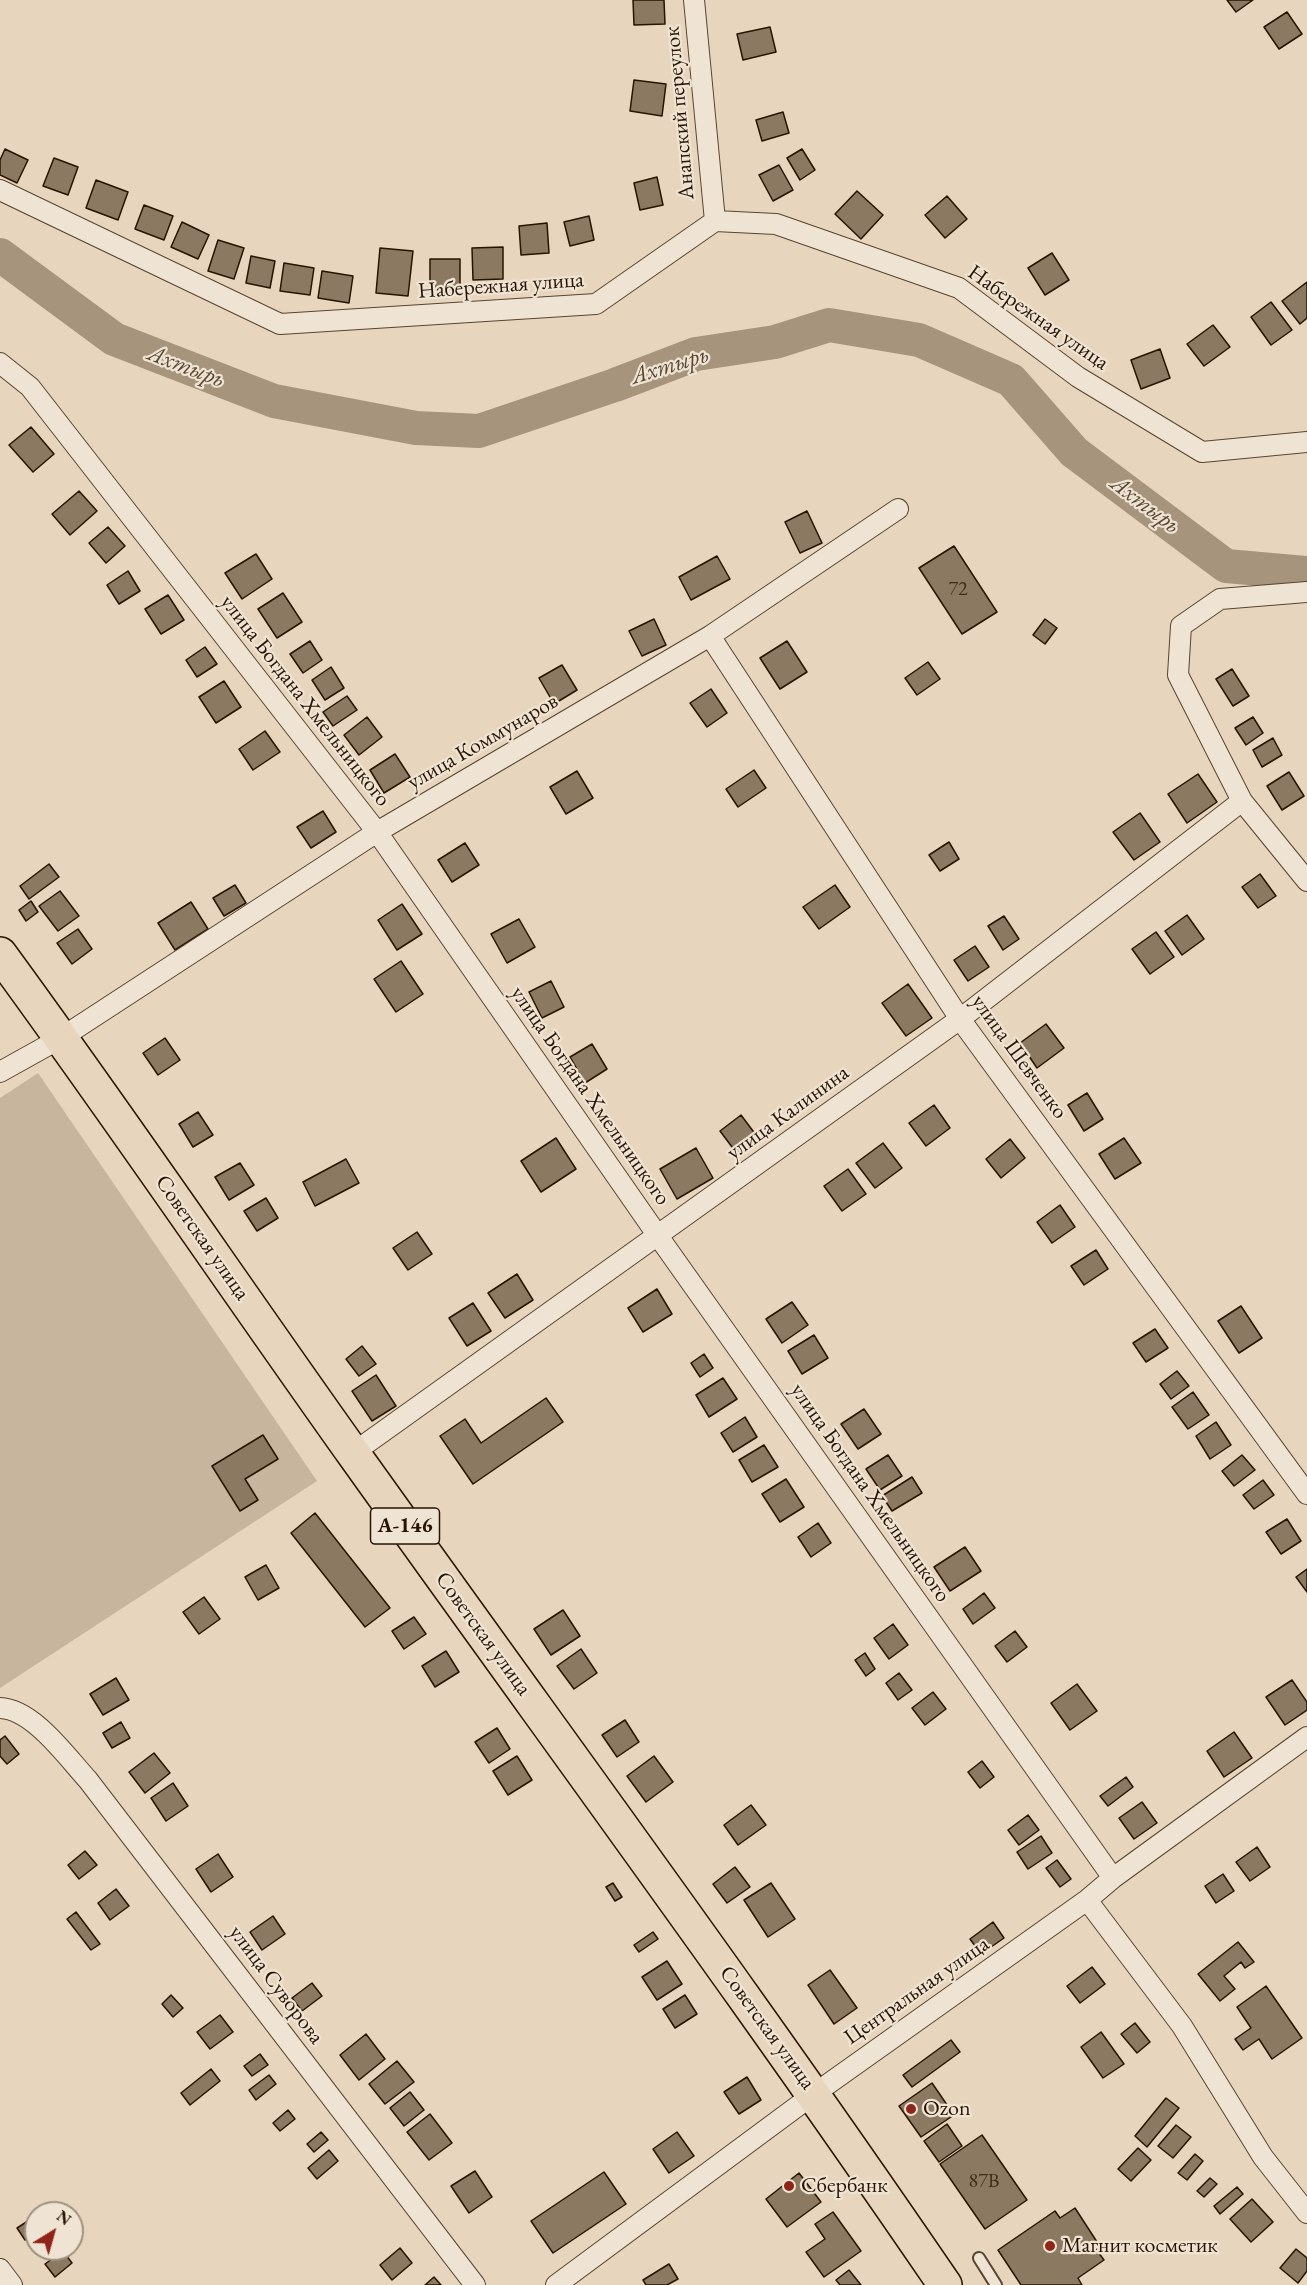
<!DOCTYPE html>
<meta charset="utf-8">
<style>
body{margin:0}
#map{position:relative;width:1307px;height:2285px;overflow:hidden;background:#e7d6bd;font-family:"EB Garamond",serif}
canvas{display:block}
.north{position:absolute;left:24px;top:2201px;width:60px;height:60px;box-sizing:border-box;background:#efe4d4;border:2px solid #9f917f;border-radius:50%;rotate:37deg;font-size:16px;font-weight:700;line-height:24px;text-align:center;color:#281400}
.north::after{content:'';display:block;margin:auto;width:21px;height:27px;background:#8f2418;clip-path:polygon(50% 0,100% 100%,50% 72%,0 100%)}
</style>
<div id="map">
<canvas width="1307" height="2285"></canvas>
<div class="north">N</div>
</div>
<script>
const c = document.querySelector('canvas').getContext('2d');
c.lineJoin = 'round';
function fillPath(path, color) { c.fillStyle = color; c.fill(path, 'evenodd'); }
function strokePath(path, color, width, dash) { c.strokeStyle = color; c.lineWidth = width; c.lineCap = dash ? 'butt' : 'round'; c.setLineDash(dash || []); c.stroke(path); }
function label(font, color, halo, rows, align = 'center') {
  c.font = font + ' "EB Garamond",serif'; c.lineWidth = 4.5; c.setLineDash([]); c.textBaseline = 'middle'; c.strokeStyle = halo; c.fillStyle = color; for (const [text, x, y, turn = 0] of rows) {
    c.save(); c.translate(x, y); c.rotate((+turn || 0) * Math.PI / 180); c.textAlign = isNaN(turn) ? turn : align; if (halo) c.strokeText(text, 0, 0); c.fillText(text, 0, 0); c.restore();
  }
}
const green = new Path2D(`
 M38,1073L317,1481L0,1688V1098Z`);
const river = new Path2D(`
 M0,255L114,339L274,401L416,428L479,431L615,385L696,354L775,342L829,325L919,340L1011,380L1074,452L1226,566L1307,573`);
const building = new Path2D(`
 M633,0H664L665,24L634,25Z
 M1227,0H1253L1236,12Z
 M1287,12L1302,34L1279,49L1264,27Z
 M770,27L776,52L743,60L737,34Z
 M634,80L666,84L662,116L630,111Z
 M783,112L789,133L762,141L756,120Z
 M5,149L28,160L17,183L0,175V160Z
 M802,149L815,170L800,180L787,158Z
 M54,158L78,167L68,195L43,186Z
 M779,165L793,190L773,201L759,175Z
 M657,177L663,205L640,210L634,183Z
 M96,180L128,192L118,220L86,208Z
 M857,191L883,215L861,239L835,214Z
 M947,196L967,219L945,238L925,215Z
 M144,205L173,216L164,240L135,229Z
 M589,216L594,240L570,246L564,222Z
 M182,222L209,235L198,259L171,247Z
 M547,223L549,253L521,255L519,226Z
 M218,240L244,248L234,279L208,271Z
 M503,247V279L473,280L472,248Z
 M380,248L413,251L408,296L376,293Z
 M1052,253L1069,280L1045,295L1028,268Z
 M251,256L275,261L270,288L246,283Z
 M430,259H460V289H430Z
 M284,263L314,268L310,295L280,291Z
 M322,271L353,276L349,303L318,298Z
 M1307,282V318L1300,324L1282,301Z
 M1271,302L1292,330L1271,345L1251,317Z
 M1213,325L1230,347L1204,366L1187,344Z
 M1160,349L1170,378L1141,389L1131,360Z
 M31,427L54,454L33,472L9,445Z
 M79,491L97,511L70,535L52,514Z
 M807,511L822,543L800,553L785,522Z
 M108,527L125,546L106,563L89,543Z
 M954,546L997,612L962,634L919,568Z
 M256,554L272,579L242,599L225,573Z
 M717,556L730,579L691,600L679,577Z
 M128,571L140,591L119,604L107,585Z
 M283,593L302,622L277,638L258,609Z
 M168,595L184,620L161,634L145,609Z
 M654,619L666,645L642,656L629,631Z
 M1045,619L1057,628L1045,644L1033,635Z
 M310,641L322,660L303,673L290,654Z
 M787,641L807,672L780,689L760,658Z
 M205,647L217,664L197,677L186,660Z
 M928,662L940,679L917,695L905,678Z
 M562,665L577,690L554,704L539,678Z
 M331,667L344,688L325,700L312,680Z
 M1232,669L1249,696L1233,706L1216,679Z
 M224,681L241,707L216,723L199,697Z
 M711,689L727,713L707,727L690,703Z
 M347,696L357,710L333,726L323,712Z
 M367,717L382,737L359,755L344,735Z
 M1253,717L1263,733L1246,745L1235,728Z
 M265,731L280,752L253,770L239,749Z
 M1273,738L1282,755L1262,767L1253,750Z
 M395,754L410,777L384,793L370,770Z
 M754,770L766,788L738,807L726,789Z
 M577,771L593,798L566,814L550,787Z
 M1289,772L1304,796L1282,810L1267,786Z
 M1198,774L1217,802L1187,823L1168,794Z
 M323,811L336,832L311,848L297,827Z
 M1140,813L1160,842L1134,860L1113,832Z
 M949,842L959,859L940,871L929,855Z
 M465,843L479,865L452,882L438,860Z
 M49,864L59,877L29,899L20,886Z
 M1260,874L1276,896L1258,908L1242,887Z
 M235,885L246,903L224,916L213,898Z
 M835,885L850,907L819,929L803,907Z
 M60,891L79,916L58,931L39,906Z
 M31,901L38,912L26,921L19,910Z
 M191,902L208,929L175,950L158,923Z
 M402,904L422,934L397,950L378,920Z
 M1187,915L1204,939L1182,955L1165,931Z
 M1004,916L1019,939L1003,950L988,926Z
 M519,919L535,947L507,963L491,934Z
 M78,929L92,949L72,964L57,943Z
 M1156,932L1174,957L1150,974L1132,949Z
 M975,946L989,967L968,981L954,960Z
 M401,961L423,994L396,1012L374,979Z
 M551,981L564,1007L542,1018L529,992Z
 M908,984L932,1018L906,1036L882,1003Z
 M1046,1024L1064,1048L1037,1068L1020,1043Z
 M165,1038L180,1060L158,1075L143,1053Z
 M592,1044L607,1069L585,1083L570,1057Z
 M1087,1093L1103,1119L1084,1131L1068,1105Z
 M934,1105L950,1128L926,1146L909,1123Z
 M198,1112L213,1135L193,1147L179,1124Z
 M741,1115L759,1139L738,1155L720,1131Z
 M556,1138L576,1169L541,1192L521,1161Z
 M1124,1138L1141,1163L1115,1179L1099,1154Z
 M1010,1139L1025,1158L1001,1178L986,1159Z
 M883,1143L902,1168L875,1188L856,1163Z
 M696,1148L713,1178L677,1199L660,1169Z
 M346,1159L359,1183L315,1206L303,1182Z
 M240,1163L254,1185L229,1200L215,1177Z
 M848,1169L866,1194L842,1211L824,1186Z
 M266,1198L278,1218L257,1231L244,1211Z
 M1060,1205L1075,1227L1052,1243L1037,1222Z
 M417,1232L432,1254L408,1270L393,1248Z
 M1096,1250L1108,1269L1084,1285L1071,1266Z
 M517,1274L533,1300L505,1318L488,1293Z
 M657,1289L672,1314L643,1332L628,1308Z
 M792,1302L808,1325L782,1343L766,1319Z
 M473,1303L491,1331L467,1346L449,1318Z
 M1241,1306L1262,1338L1239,1353L1218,1321Z
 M1155,1329L1168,1348L1146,1362L1133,1343Z
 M814,1335L828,1358L802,1374L788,1351Z
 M362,1346L376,1364L359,1376L346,1359Z
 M704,1354L713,1368L700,1377L691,1363Z
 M1177,1371L1189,1386L1171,1399L1160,1384Z
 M376,1375L396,1406L372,1421L352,1391Z
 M723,1378L737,1399L709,1417L696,1395Z
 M1193,1392L1209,1415L1188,1429L1172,1407Z
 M546,1398L563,1422L473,1484L440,1436L465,1419L481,1443Z
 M864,1409L881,1434L858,1449L841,1424Z
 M745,1417L757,1437L733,1452L721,1433Z
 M1216,1422L1231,1445L1210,1459L1196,1436Z
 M263,1435L278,1459L245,1479L258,1500L240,1511L212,1466Z
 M764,1445L778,1467L752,1482L739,1460Z
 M888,1455L902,1476L880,1490L866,1469Z
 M1242,1455L1255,1470L1234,1486L1222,1471Z
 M912,1477L922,1493L892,1511L882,1496Z
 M786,1479L804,1507L780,1522L762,1494Z
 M1263,1480L1274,1495L1254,1509L1243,1495Z
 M315,1513L390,1608L365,1627L291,1533Z
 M1287,1519L1301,1541L1281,1554L1266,1532Z
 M818,1523L831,1543L811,1557L798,1537Z
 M965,1547L981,1571L950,1591L934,1567Z
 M266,1565L279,1588L258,1600L245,1577Z
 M1307,1569V1592L1296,1577Z
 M984,1593L995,1608L973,1624L963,1609Z
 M204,1597L220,1619L199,1634L183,1612Z
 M563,1610L580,1636L551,1655L534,1629Z
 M414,1617L426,1634L404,1649L392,1631Z
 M893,1624L908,1645L889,1659L874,1638Z
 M1015,1631L1027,1647L1007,1662L995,1646Z
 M581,1649L597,1673L574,1689L557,1666Z
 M446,1651L459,1672L435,1687L422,1666Z
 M865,1653L875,1669L866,1676L855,1660Z
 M899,1673L912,1690L898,1700L886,1683Z
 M116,1678L129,1700L103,1715L90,1694Z
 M1292,1680L1307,1702V1710L1285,1725L1266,1697Z
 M1077,1684L1097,1711L1070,1730L1051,1703Z
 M933,1692L946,1709L925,1725L912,1708Z
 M625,1720L639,1742L617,1757L602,1735Z
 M121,1722L130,1738L112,1748L103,1733Z
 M497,1728L510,1749L489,1763L475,1742Z
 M1234,1732L1252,1758L1224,1777L1207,1751Z
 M5,1736L19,1754L7,1764L0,1756V1740Z
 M154,1753L170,1773L145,1793L129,1772Z
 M517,1756L532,1780L508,1795L493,1771Z
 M654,1756L673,1782L646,1802L627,1776Z
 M982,1761L994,1777L980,1788L968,1772Z
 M1126,1777L1133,1787L1108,1806L1100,1796Z
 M173,1783L188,1806L166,1821L151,1798Z
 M1142,1802L1157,1823L1134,1839L1119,1818Z
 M751,1805L766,1825L738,1845L724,1825Z
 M1028,1815L1039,1830L1019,1845L1008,1830Z
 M1041,1836L1052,1853L1028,1869L1017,1852Z
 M1257,1847L1270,1867L1250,1881L1236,1862Z
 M85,1851L97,1865L79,1879L68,1865Z
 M218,1854L233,1877L211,1892L196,1869Z
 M1057,1860L1071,1879L1060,1887L1046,1868Z
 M735,1867L750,1887L727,1903L713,1884Z
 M1223,1874L1234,1891L1216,1903L1205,1886Z
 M613,1883L622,1897L615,1901L606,1887Z
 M771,1883L795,1919L768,1937L744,1900Z
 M116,1889L129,1906L110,1920L98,1903Z
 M76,1912L100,1944L91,1950L67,1919Z
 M273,1916L285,1934L262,1950L250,1932Z
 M993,1922L1004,1938L981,1954L970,1939Z
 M653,1932L658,1939L639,1952L634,1945Z
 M1238,1942L1254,1962L1245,1968L1241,1962L1224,1976L1235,1989L1220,2001L1198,1974Z
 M667,1961L682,1984L657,2000L642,1977Z
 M1092,1967L1105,1984L1080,2003L1067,1986Z
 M830,1970L857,2008L834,2024L808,1985Z
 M312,1983L322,1996L302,2011L292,1998Z
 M1266,1986L1302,2038L1272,2059L1259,2039L1243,2050L1235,2039L1251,2028L1237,2007Z
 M171,1995L183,2008L173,2017L162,2004Z
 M685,1995L697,2014L675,2028L663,2009Z
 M220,2015L233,2032L210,2049L197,2032Z
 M1135,2023L1150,2042L1137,2053L1121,2034Z
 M1101,2032L1124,2064L1103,2078L1081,2047Z
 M366,2034L385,2059L359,2080L340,2055Z
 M951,2040L960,2052L912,2087L903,2075Z
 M260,2054L268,2065L252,2076L244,2066Z
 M397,2061L414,2082L385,2104L369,2084Z
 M211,2069L220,2081L190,2105L181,2093Z
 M269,2075L276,2084L256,2100L249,2090Z
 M747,2077L761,2100L739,2114L724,2092Z
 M932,2083L954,2115L921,2137L899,2106Z
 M410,2092L424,2110L404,2126L390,2108Z
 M1166,2098L1179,2108L1147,2147L1135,2136Z
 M288,2110L295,2119L280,2131L273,2123Z
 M430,2114L452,2143L429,2160L407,2132Z
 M947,2124L962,2146L939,2162L924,2141Z
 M1176,2125L1191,2137L1173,2158L1158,2146Z
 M321,2132L328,2140L314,2152L307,2144Z
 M677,2132L694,2156L669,2173L653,2149Z
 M982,2135L1027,2200L985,2229L940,2164Z
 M1138,2148L1151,2160L1131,2181L1118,2169Z
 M329,2150L338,2161L317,2179L308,2168Z
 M1195,2154L1203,2161L1187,2180L1178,2173Z
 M475,2171L492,2197L469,2213L451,2186Z
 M604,2172L626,2204L553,2253L531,2221Z
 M799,2173L821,2202L787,2227L766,2199Z
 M1210,2178L1217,2184L1204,2197L1197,2191Z
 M1237,2187L1243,2194L1220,2214L1214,2206Z
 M1252,2199L1273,2222L1251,2242L1230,2219Z
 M1075,2208L1099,2245L1095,2248L1104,2260L1078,2278L1082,2285H1021L998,2250L1055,2211L1060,2218Z
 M833,2212L861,2251L824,2277L806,2252L825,2239L815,2224Z
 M31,2219L36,2226V2233L25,2240L17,2228Z
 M400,2248L412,2263L392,2280L380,2265Z
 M1296,2249L1307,2258V2271L1298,2283L1280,2268Z
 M63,2251L72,2263L55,2277L45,2264Z
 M669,2264L678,2279L667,2285H646L643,2280Z
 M849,2270L861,2285H840L836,2280Z
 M434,2277L441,2285H425Z`);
const service = new Path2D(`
 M979,2258L996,2285`);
const minor = new Path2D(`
 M694,0L715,221
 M0,190L280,324L596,304L715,221L776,224L959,288L1078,377L1202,452L1307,442
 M0,363L30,387L377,832L658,1236L1113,1878
 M1307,592L1220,599L1181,626L1178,675L1242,801L1307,881
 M710,636L960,1019L1307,1494
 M0,1072L61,1038L377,832L710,636L898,509
 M353,1453L960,1019L1242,801
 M0,1708C33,1709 67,1757 88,1780L475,2285
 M1087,1900L1182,2026L1263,2157L1307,2213
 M0,2269L12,2285
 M556,2285L814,2094L1087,1900L1113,1878L1307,1737`);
const trunk = new Path2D(`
 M0,954C121,1119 236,1289 355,1456C552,1732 754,2005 945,2285`);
const markers = [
 [911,2109,6,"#8f2418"],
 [789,2186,6,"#8f2418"],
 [1050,2246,6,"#8f2418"]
];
const numberNames = [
 ["72",958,590],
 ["87В",984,2182]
];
const shields = [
 [405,1526,69]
];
const shieldNames = [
 ["А-146",405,1526]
];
const streetNames = [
 ["Анапский переулок",680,113,-95],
 ["Набережная улица",501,286,-4],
 ["Набережная улица",1038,318,35],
 ["улица Богдана Хмельницкого",305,701,52],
 ["улица Коммунаров",483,742,-30],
 ["улица Шевченко",1019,1057,54],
 ["улица Богдана Хмельницкого",590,1096,55],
 ["улица Калинина",788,1113,-36],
 ["Советская улица",202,1238,55],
 ["улица Богдана Хмельницкого",870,1493,55],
 ["Советская улица",483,1634,54],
 ["улица Суворова",276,1985,53],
 ["Центральная улица",917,1991,-35],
 ["Советская улица",767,2028,54]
];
const poiNames = [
 ["Ozon",923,2109],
 ["Сбербанк",801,2186],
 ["Магнит косметик",1062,2246]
];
const waterNames = [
 ["Ахтырь",670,366,-17],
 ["Ахтырь",186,367,21],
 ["Ахтырь",1145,505,37]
];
fillPath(green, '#c7b59d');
strokePath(river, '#a6947d', 34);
fillPath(building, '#8b7962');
strokePath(building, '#281400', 1.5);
strokePath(service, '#58442f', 14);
strokePath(minor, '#58442f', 22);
strokePath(trunk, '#281400', 36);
strokePath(service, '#efe4d4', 10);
strokePath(minor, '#efe4d4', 20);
strokePath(trunk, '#e7d6bd', 33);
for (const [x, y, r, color] of markers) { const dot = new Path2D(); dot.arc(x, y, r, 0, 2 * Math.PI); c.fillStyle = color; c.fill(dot); strokePath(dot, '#efe4d4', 2); }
label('20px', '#412d18', null, numberNames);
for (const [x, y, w] of shields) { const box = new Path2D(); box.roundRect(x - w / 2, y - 18, w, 36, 4.5); c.fillStyle = '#efe4d4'; c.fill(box); strokePath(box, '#281400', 1.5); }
label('bold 21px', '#281400', null, shieldNames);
label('22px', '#281400', '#efe4d4', streetNames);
label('22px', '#281400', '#efe4d4', poiNames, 'left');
label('italic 24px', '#5a4732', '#efe4d4', waterNames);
</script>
